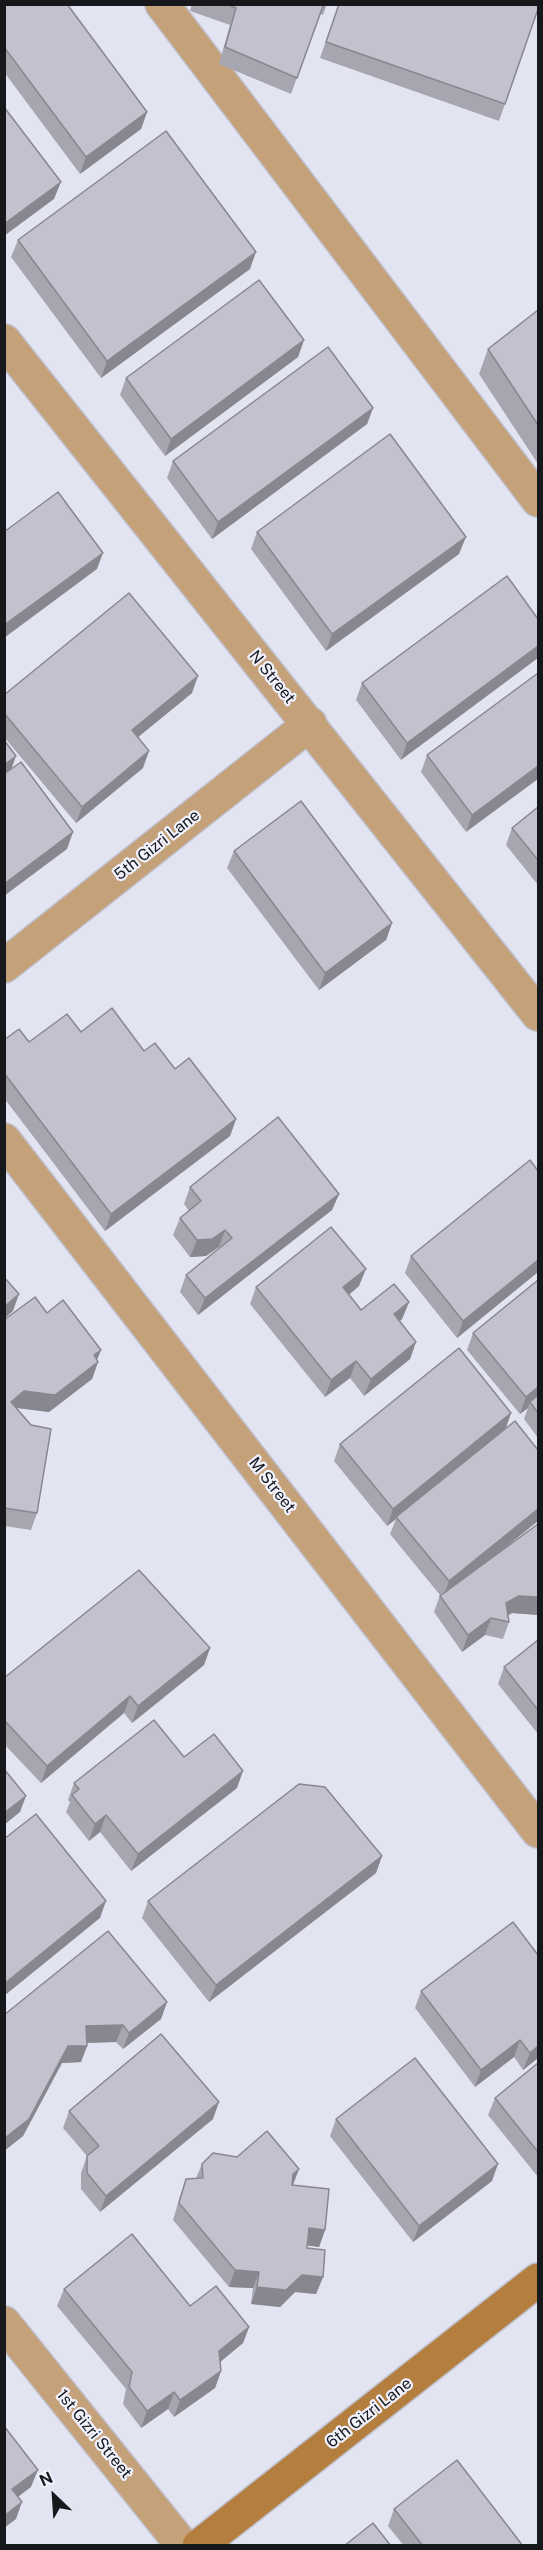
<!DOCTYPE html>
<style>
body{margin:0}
#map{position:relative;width:543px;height:2550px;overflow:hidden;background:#e3e4f1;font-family:"Public Sans",sans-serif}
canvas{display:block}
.frame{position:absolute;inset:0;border:6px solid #17181c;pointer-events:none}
.north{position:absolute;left:24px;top:2466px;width:60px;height:60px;-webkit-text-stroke:4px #f0f2fe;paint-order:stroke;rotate:335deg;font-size:16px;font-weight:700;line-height:24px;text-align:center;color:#17181c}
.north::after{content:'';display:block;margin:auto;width:21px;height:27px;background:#17181c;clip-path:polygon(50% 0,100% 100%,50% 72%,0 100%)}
</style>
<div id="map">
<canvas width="543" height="2550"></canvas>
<div class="frame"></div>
<div class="north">N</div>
</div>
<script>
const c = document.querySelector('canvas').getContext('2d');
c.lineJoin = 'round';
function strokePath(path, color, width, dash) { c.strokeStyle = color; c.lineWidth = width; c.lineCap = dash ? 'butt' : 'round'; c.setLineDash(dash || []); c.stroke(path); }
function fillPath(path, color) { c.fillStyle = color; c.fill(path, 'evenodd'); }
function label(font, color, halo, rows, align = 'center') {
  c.font = font + ' "Public Sans",sans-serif'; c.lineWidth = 4.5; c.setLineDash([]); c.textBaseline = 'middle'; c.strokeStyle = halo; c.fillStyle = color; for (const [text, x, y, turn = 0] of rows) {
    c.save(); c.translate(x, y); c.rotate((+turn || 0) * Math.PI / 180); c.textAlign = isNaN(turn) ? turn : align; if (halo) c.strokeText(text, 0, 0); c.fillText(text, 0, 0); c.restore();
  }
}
const street = new Path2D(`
 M162,4L538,500
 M4,341L538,1014
 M4,966L310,724
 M4,1140L538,1831
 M4,2323L183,2546`);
const secondary = new Path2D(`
 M199,2546L538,2280`);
const wall = new Path2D(`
 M4,4L147,112L141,129L80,174L4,72Z
 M192,4H327L323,15L320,14L291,94L219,64L230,25L190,11Z
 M339,4L538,9L499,121L320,58Z
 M18,240L250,269L101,378L11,257Z
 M538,310V464L479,374L488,349Z
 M304,340L298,357L165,456L120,395L126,378Z
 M373,408L367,424L212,539L167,478L173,461Z
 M257,532L459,554L326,651L251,549Z
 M507,576L401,760L356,700L362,683Z
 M538,673L466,832L421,772L427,755Z
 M192,693L138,737L143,768L76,823L4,737V695Z
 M538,807V885L506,845L512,828Z
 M234,851L392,923L386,940L319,990L227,868Z
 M81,1032L144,1051L175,1069L236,1119L230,1136L105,1231L4,1098V1040L29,1042Z
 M538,1171V1272L457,1338L405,1273L411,1256Z
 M190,1187L339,1194L332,1210L198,1315L180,1292L186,1275L220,1248L219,1247L206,1256L190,1257L173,1235L180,1218L189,1211L184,1204Z
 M538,1280V1438L524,1419L528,1408L520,1414L467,1350L473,1333Z
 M359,1286L349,1295L361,1310L409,1302L402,1319L400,1321L416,1342L410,1359L364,1396L350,1378L325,1397L250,1304L256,1287Z
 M47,1313L101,1350L97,1360L98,1362L92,1379L49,1412L17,1408L37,1513L31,1530L4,1526V1320Z
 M511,1413L506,1429L538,1450V1521L503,1549L538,1524V1615L512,1613L508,1615L509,1622L503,1639L485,1635L462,1652L434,1612L440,1595L390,1534L396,1519L387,1526L334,1461L340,1444Z
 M538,1640V1734L498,1684L504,1667Z
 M210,1648L204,1665L132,1723L124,1713L41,1783L4,1744V1678Z
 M184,1757L237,1788L131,1871L100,1832L89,1841L66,1812L70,1802L68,1800L74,1783Z
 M382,1856L376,1873L209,2002L142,1918L148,1901Z
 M513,1922L538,2058L523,2070L514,2057L475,2087L415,2008L421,1991Z
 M167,2002L161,2019L123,2049L116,2042L87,2043V2046L81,2062L62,2063L23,2136L4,2151V2015Z
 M538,2063V2177L488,2115L495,2098Z
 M69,2111L213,2119L100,2212L81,2189V2173L87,2156L63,2128Z
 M336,2119L492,2181L413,2242L330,2136Z
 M202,2164L293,2185L325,2230L319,2247L308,2245L307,2248L323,2277L316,2294L295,2292L280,2307L251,2304L253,2288L229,2287L173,2220L180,2196L186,2179L196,2178Z
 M64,2289L190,2306L249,2327L243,2343L220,2362L221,2371L215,2388L174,2417L168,2409L141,2428L123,2404L126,2389L57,2306Z
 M394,2509L523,2546H404L388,2526Z`);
const shadedWall = new Path2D(`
 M147,112L141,129L80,174L86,157Z
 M61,182L54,199L4,236V224Z
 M256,252L250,269L101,378L107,361Z
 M304,340L298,357L165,456L171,439Z
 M373,408L367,424L212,539L218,522Z
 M466,537L459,554L326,651L332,634Z
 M103,553L97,569L4,638V625Z
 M538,646V658L401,760L407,743Z
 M198,676L192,693L126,747L132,730Z
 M149,751L143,768L76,823L82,807Z
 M16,756L10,773L4,778V765Z
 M538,766V779L466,832L472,815Z
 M73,832L67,849L4,896V884Z
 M392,923L386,940L319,990L325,973Z
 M236,1119L230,1136L105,1231L111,1214Z
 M339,1194L332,1210L198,1315L205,1298Z
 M225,1230L219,1247L206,1256L190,1257L197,1240Z
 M538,1260V1272L457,1338L463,1321Z
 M366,1269L359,1286L337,1304L343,1287Z
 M19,1294L13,1311L4,1319V1307Z
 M409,1302L402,1319L388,1331L394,1314Z
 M416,1342L410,1359L364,1396L371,1379Z
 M101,1350L95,1364L98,1362L92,1379L49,1412L17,1408L5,1419L11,1402L24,1391L94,1355Z
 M356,1361L350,1378L325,1397L331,1380Z
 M538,1387V1399L530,1402L528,1408L520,1414L526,1397Z
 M511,1413L505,1429L396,1517V1519L387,1526L393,1509Z
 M538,1509V1521L443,1598L449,1581Z
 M519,1596L538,1597V1615L512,1613L500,1620L506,1603Z
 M491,1618L485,1635L462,1652L468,1635Z
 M210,1648L204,1665L132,1723L138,1706Z
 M130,1696L124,1713L41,1783L47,1766Z
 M243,1771L237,1788L131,1871L138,1854Z
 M26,1796L20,1812L4,1825V1813Z
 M106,1815L100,1832L89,1841L95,1824Z
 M382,1856L376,1873L209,2002L216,1985Z
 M106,1901L100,1918L4,1996V1984Z
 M167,2002L161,2019L123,2049L129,2033Z
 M123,2025L116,2042L80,2043L86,2026Z
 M520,2040L514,2057L475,2087L481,2070Z
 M68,2046H87L81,2062L62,2063L23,2136L4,2151L5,2138Z
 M538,2046V2058L523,2070L530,2053Z
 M219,2102L213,2119L100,2212L106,2196Z
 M498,2164L492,2181L413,2242L419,2226Z
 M299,2169L293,2185L287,2191L293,2174Z
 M309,2228L325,2230L319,2247L303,2245Z
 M235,2270L259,2272L253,2288L229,2287Z
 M302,2275L323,2277L316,2294L295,2292L280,2307L251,2304L257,2287Z
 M249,2327L243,2343L213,2368L219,2351Z
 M221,2371L215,2388L174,2417L180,2400Z
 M174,2392L168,2409L141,2428L147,2411Z
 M38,2470L31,2487L6,2506L12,2489Z
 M22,2502L16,2519L4,2528V2516Z`);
const building = new Path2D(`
 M4,4H67L147,112L86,157L4,47Z
 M226,4H319L323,6L297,78L225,47L236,8Z
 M339,4H538V9L505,104L326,42Z
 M4,107L61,182L4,224Z
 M166,131L256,252L107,361L18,240Z
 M259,280L304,340L171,439L126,378Z
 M538,310V425L488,349Z
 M328,347L373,408L218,522L173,461Z
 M390,434L466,537L332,634L257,532Z
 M58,492L103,553L4,625V532Z
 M507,576L538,619V646L407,743L362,683Z
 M129,593L198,676L132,730L149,751L82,807L4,713V695Z
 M538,673V766L472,815L427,755Z
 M4,740L16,756L4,765Z
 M21,762L73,832L4,884V774Z
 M301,801L392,923L325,973L234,851Z
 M538,807V860L512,828Z
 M112,1008L144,1051L155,1043L175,1069L189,1058L236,1119L111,1214L4,1073V1040L19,1029L29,1042L67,1014L81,1032Z
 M278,1117L339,1194L205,1298L186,1275L232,1238L225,1230L212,1239L197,1240L180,1218L201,1201L190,1187Z
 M530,1160L538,1171V1260L463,1321L411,1256Z
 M331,1227L366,1269L343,1287L361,1310L394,1284L409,1302L394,1314L416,1342L371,1379L356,1361L331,1380L256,1287Z
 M4,1277L19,1294L4,1307Z
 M538,1280V1387L526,1397L473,1333Z
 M35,1297L47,1313L63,1300L101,1350L94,1355L98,1362L55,1395L24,1391L11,1402L31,1425L51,1429L37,1513L4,1508V1320Z
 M459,1348L511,1413L393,1509L340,1444Z
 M538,1395V1413L530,1402Z
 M515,1421L538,1450V1509L449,1581L396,1517Z
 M538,1524V1597L519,1596L506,1603L509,1622L491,1618L468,1635L440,1596Z
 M139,1570L210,1648L138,1706L130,1696L47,1766L4,1720V1678Z
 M538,1640V1710L504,1667Z
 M154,1720L184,1757L214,1734L243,1771L138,1854L106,1815L95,1824L72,1795L79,1789L74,1783Z
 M4,1769L26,1796L4,1813Z
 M299,1784L325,1787L382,1856L216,1985L148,1901Z
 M36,1814L106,1901L4,1984V1839Z
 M513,1922L538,1955V2046L530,2053L520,2040L481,2070L421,1991Z
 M108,1931L167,2002L129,2033L123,2025L86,2026L87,2046H68L29,2119L5,2138L4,2015Z
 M161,2034L219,2102L106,2196L87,2173V2156L99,2146L69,2111Z
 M415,2058L498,2164L419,2226L336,2119Z
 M538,2063V2152L495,2098Z
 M267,2131L299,2169L293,2174L292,2185L329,2189L325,2230L309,2228L307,2248L325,2250L323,2277L302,2275L286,2290L257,2287L259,2272L235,2270L179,2203L186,2179L203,2178L202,2164L213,2153L237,2157Z
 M132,2234L190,2306L216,2286L249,2327L219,2351L221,2371L180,2400L174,2392L147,2411L129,2387L132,2372L64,2289Z
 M4,2426L38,2470L12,2489L22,2502L4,2516Z
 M457,2460L523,2546H423L394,2509Z
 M373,2523L391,2546H344Z`);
const streetNames = [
 ["N Street",272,677,51],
 ["5th Gizri Lane",157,845,-38],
 ["M Street",272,1485,52],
 ["6th Gizri Lane",369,2413,-38],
 ["1st Gizri Street",94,2434,51]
];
strokePath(street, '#bebfcb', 36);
strokePath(secondary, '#bebfcb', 36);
strokePath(street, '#c5a17a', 33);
strokePath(secondary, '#b47e3f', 33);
fillPath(wall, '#a7a6b0');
fillPath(shadedWall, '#888790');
fillPath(building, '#c2c1cd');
strokePath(building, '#888790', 1.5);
label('16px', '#17181c', '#f0f2fe', streetNames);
</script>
